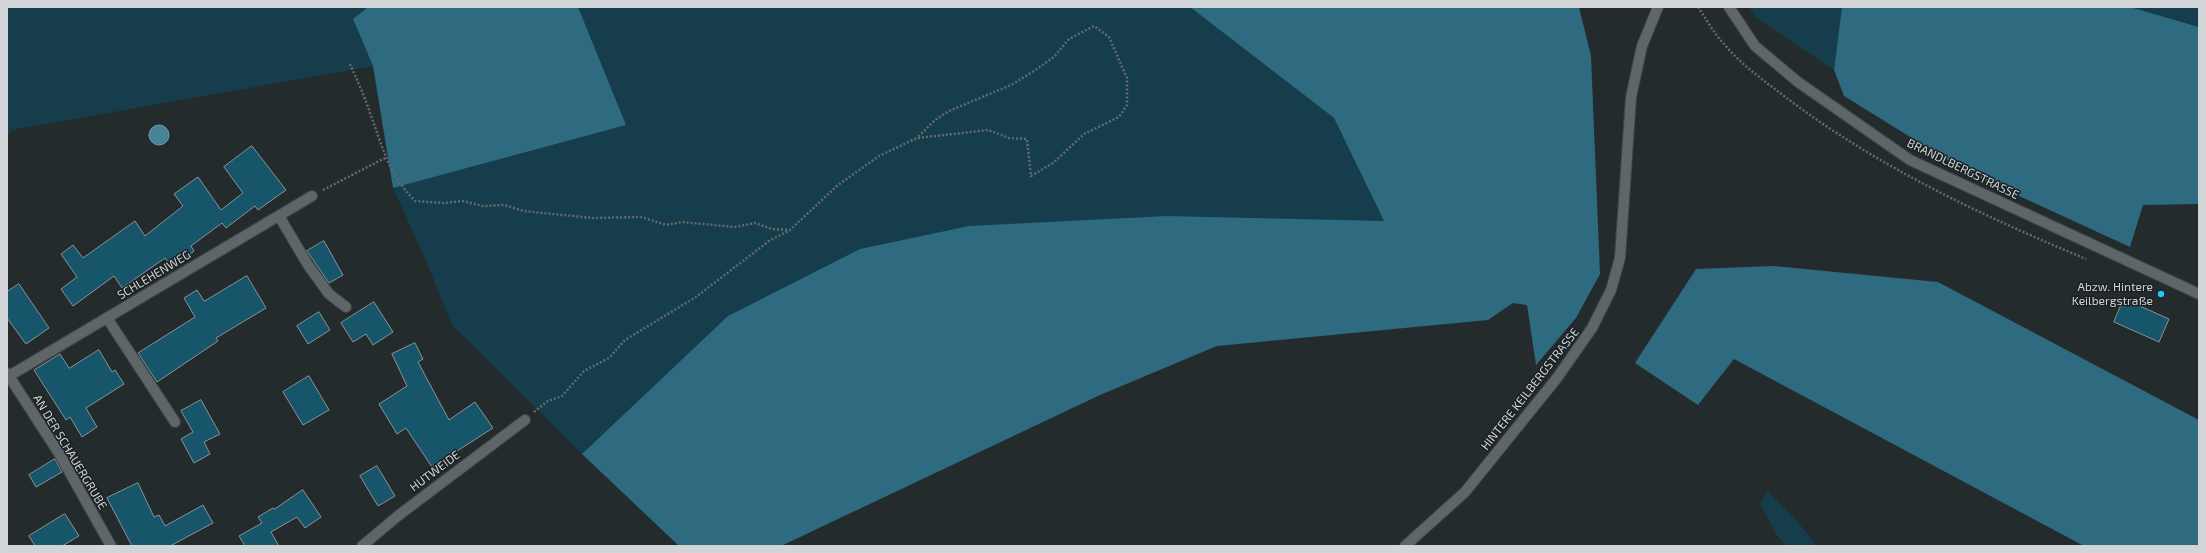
<!DOCTYPE html>
<meta charset="utf-8">
<style>
body{margin:0}
#map{position:relative;width:2206px;height:553px;overflow:hidden;background:#242b2d;font-family:"Exo 2",sans-serif}
canvas{display:block}
.frame{position:absolute;inset:0;border:8px solid #d1d5d7;pointer-events:none}
</style>
<div id="map">
<canvas width="2206" height="553"></canvas>
<div class="frame"></div>
</div>
<script>
const c = document.querySelector('canvas').getContext('2d');
c.lineJoin = 'round';
function fillPath(path, color) { c.fillStyle = color; c.fill(path, 'evenodd'); }
function strokePath(path, color, width, dash) { c.strokeStyle = color; c.lineWidth = width; c.lineCap = dash ? 'butt' : 'round'; c.setLineDash(dash || []); c.stroke(path); }
function label(font, color, halo, rows, align = 'center') {
  c.font = font + ' "Exo 2",sans-serif'; c.lineWidth = 3; c.setLineDash([]); c.textBaseline = 'middle'; c.strokeStyle = halo; c.fillStyle = color; for (const [text, x, y, turn = 0] of rows) {
    c.save(); c.translate(x, y); c.rotate((+turn || 0) * Math.PI / 180); c.textAlign = isNaN(turn) ? turn : align; if (halo) c.strokeText(text, 0, 0); c.fillText(text, 0, 0); c.restore();
  }
}
const green = new Path2D(`
 M7,7H368L353,19L373,66L12,130L7,137Z
 M578,7H1190L1334,118L1384,222L1167,216L766,297L733,313L582,454L452,325L424,256L393,188L625,125Z
 M1749,7H1842L1834,70L1755,17Z
 M2130,7H2199V27Z
 M1767,491L1797,521L1817,546H1786L1777,535L1760,504Z`);
const forest = new Path2D(`
 M368,7H578L626,125L393,188L373,66L353,19Z
 M1190,7H1579L1591,56L1600,274L1576,318L1536,365L1527,305L1513,303L1488,320L1217,346L1100,395L781,546H679L582,454L728,316L860,249L969,226L1167,216L1384,221L1334,118Z
 M1842,7H2130L2199,27V204L2143,205L2130,247L1967,172L1844,96L1834,70Z
 M1774,266L1938,282L2199,420V546H2084L1734,359L1698,405L1635,363L1696,269Z`);
const water = new Path2D(`
 M149 135a10 10 0 1 1 20 0a10 10 0 1 1-20 0Z`);
const building = new Path2D(`
 M252,146L286,190L258,210L255,206L226,228L222,223L191,246L194,251L173,268L165,258L122,288L114,276L73,306L61,289L77,277L61,254L73,245L83,258L135,221L145,236L183,206L174,194L198,177L221,210L243,193L224,167Z
 M324,241L343,275L329,283L307,251Z
 M247,276L266,308L216,338L218,341L157,382L138,353L195,317L184,298L197,290L204,301Z
 M19,284L49,328L26,344L7,318V292Z
 M2124,299L2169,319L2159,342L2114,322Z
 M374,302L393,332L373,345L366,334L353,342L341,323Z
 M319,312L330,330L308,344L297,326Z
 M415,343L423,359L418,362L449,420L475,402L493,428L432,467L406,428L397,434L379,404L407,386L392,354Z
 M99,350L112,372L115,370L124,384L86,408L97,427L82,437L70,417L66,420L34,370L60,354L69,368Z
 M309,376L329,410L303,425L283,392Z
 M201,400L220,434L204,442L210,454L194,463L181,439L193,432L181,411Z
 M55,459L62,472L36,487L29,475Z
 M377,466L395,496L378,506L360,476Z
 M138,483L154,517L159,515L165,526L203,505L213,523L170,546H132L107,498Z
 M303,490L321,517L305,528L297,517L271,532L279,546H245L239,536L262,523L258,517L273,508L274,509Z
 M65,514L79,536L62,546H35L29,536Z`);
const path = new Path2D(`
 M1698,7C1706,19 1714,33 1724,44C1742,66 1766,82 1788,99C1880,168 1981,215 2086,259
 M350,64C357,80 365,97 370,113C383,148 388,173 415,201L443,203L463,201L483,206L504,205L524,211L592,218L642,217L666,225L682,222L735,227L755,223L772,229L790,230
 M323,190L385,158
 M534,412L548,401L562,396L584,371L609,358L625,340L696,297L769,241L790,230L838,185L879,156L917,138L953,134L988,130L1009,138L1027,139L1031,176L1053,163L1084,134L1119,117L1127,105V78L1109,37L1094,26L1069,39L1054,57L1034,71L1011,85L949,111L935,120L917,138`);
const lane = new Path2D(`
 M279,216L308,265L329,294L346,307
 M107,318L175,422`);
const street = new Path2D(`
 M1729,7L1755,46L1798,82L1910,160L2199,294
 M7,373L60,455L111,546
 M9,376L312,196
 M362,546L399,515L525,420
 M1405,546L1465,492L1557,378L1592,328L1611,290L1620,258L1631,97L1642,46L1658,7`);
const markers = [
 [2161,294,4,"#1acafc"]
];
const streetNames = [
 ["BRANDLBERGSTRASSE",1963,169,26],
 ["SCHLEHENWEG",154,275,-31],
 ["HINTERE KEILBERGSTRASSE",1530,389,-52],
 ["AN DER SCHAUERGRUBE",70,452,59],
 ["HUTWEIDE",435,471,-37]
];
const poiNames = [
 ["Abzw. Hintere",2153,287],
 ["Keilbergstraße",2153,301]
];
fillPath(green, '#153d4b');
fillPath(forest, '#2e6a80');
fillPath(water, '#478298');
strokePath(water, '#709bab', 1);
fillPath(building, '#16556a');
strokePath(building, '#8b9396', 1);
strokePath(lane, '#414548', 12);
strokePath(street, '#414548', 12);
strokePath(path, '#646a6c', 2.5, [2, 2]);
strokePath(lane, '#5e6669', 10);
strokePath(street, '#5e6669', 10);
for (const [x, y, r, color] of markers) { const dot = new Path2D(); dot.arc(x, y, r, 0, 2 * Math.PI); c.fillStyle = color; c.fill(dot); strokePath(dot, '#1b2124', 1.5); }
label('12px', '#d1d5d7', '#1b2124', streetNames);
label('12px', '#d1d5d7', '#1b2124', poiNames, 'right');
</script>
